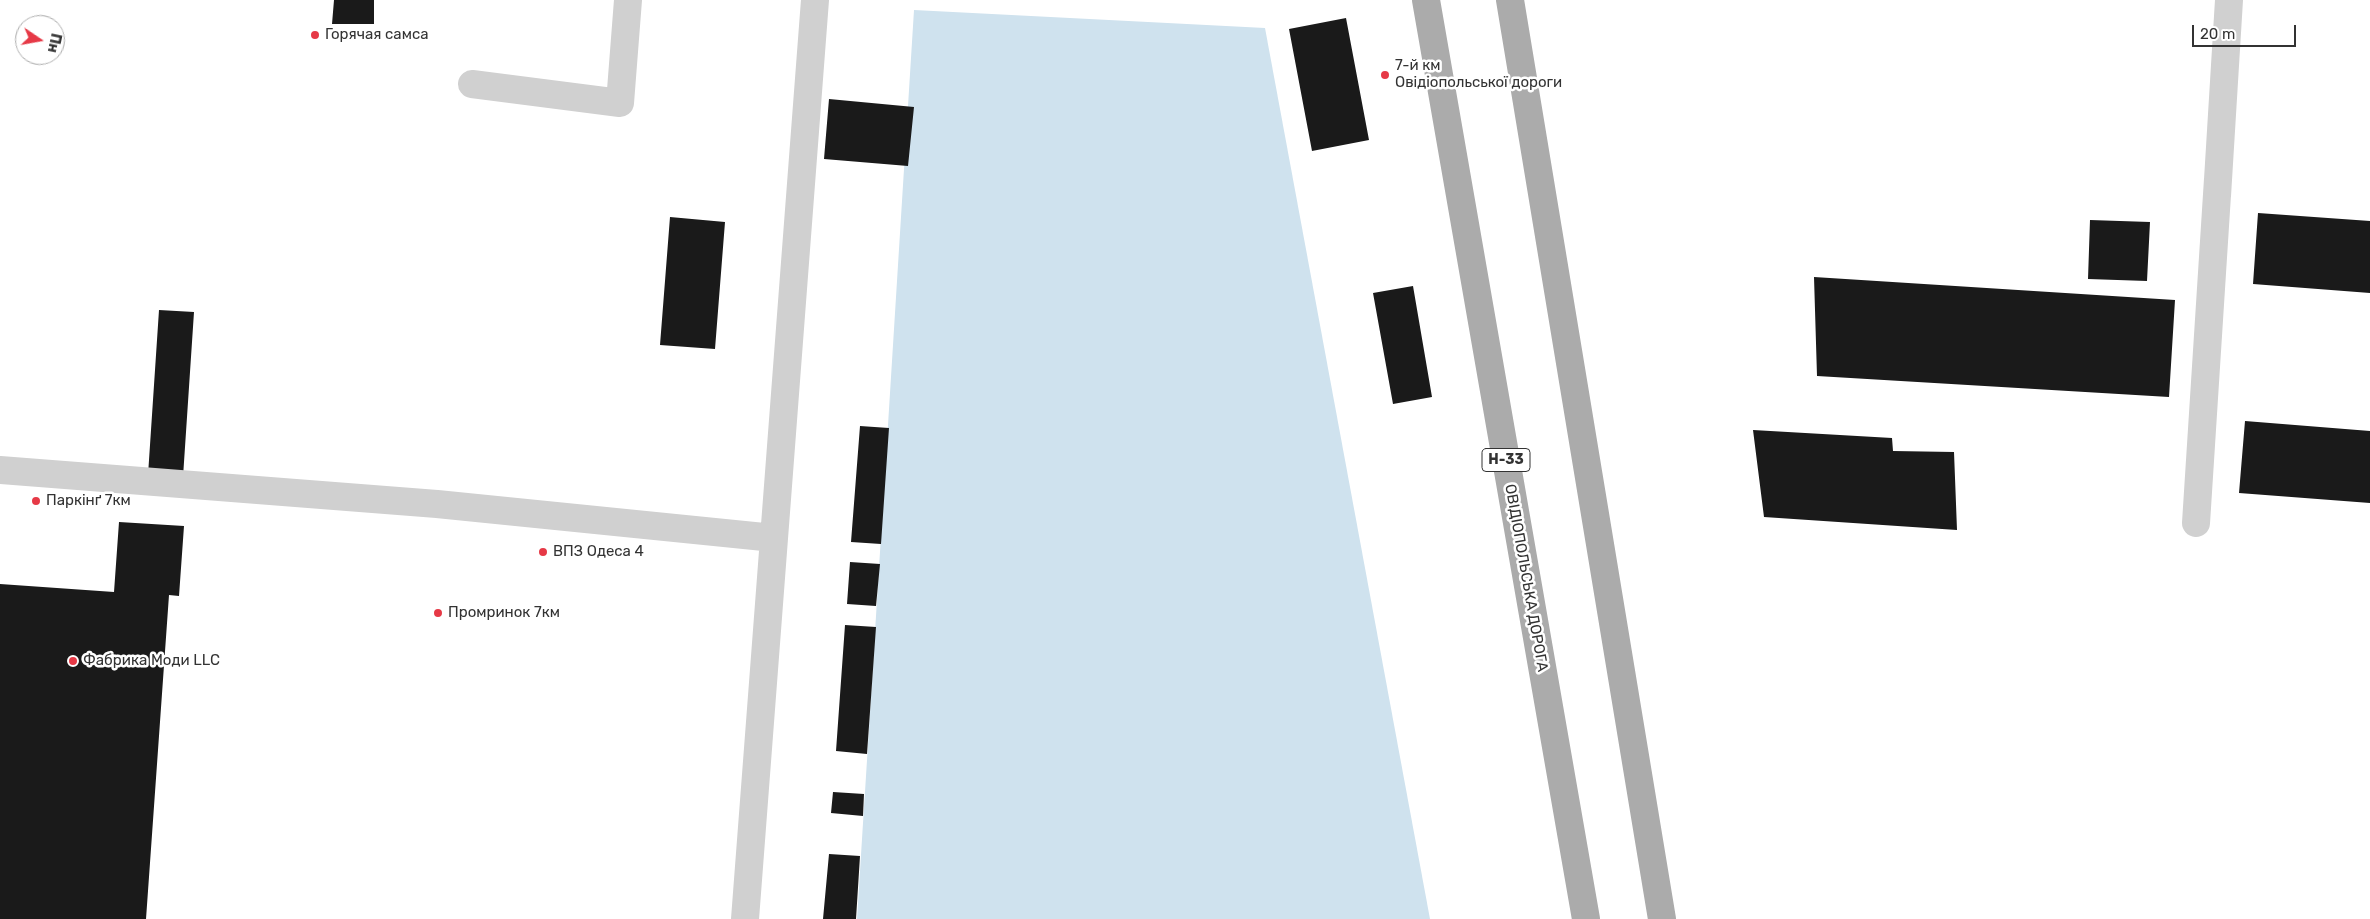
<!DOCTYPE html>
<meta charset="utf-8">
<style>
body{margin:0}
#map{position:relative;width:2370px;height:919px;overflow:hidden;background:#fff;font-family:Rubik,sans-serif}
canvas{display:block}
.north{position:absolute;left:15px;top:15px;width:50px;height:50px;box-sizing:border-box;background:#fff;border:1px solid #adadad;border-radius:50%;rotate:102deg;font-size:14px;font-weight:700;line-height:20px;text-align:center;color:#333}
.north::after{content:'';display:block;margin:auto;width:18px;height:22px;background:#e63946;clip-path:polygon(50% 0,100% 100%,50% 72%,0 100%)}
.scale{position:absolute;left:2192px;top:25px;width:104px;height:22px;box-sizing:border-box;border:2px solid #333;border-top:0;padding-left:6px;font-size:15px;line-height:18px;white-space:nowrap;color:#333;-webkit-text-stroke:4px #fff;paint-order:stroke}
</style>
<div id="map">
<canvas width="2370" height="919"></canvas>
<div class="north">Пн</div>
<div class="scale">20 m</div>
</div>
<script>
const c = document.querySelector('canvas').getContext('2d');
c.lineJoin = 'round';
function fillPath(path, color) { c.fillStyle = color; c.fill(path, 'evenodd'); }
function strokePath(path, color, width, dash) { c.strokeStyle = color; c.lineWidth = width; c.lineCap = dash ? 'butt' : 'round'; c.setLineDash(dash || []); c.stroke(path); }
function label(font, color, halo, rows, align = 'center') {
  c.font = font + ' Rubik,sans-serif'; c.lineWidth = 5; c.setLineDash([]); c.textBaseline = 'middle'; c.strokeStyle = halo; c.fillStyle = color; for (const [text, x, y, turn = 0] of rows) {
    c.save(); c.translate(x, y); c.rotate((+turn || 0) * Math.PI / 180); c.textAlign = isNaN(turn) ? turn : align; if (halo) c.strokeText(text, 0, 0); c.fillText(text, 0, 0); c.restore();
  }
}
const water = new Path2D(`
 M914,10L1265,28L1430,919H857Z`);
const building = new Path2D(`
 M334,0H374V24H332Z
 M1346,18L1369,140L1312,151L1289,29Z
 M829,99L914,107L908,166L824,159Z
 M2258,213L2370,221V293L2253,284Z
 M670,217L725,222L715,349L660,345Z
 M2090,220L2150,222L2147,281L2088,279Z
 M1814,277L2175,300L2169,397L1817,376Z
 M1413,286L1432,397L1393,404L1373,293Z
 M159,310L194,312L183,477L148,475Z
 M2245,421L2370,431V503L2239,493Z
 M860,426L889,428L881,544L851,542Z
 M1753,430L1892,438L1893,451L1954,452L1957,530L1764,517Z
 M119,522L184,526L179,596L169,595L146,919H0V584L114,592Z
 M850,562L880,564L876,606L847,604Z
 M845,625L876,627L867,754L836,751Z
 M833,792L864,794L863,816L831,813Z
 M829,854L860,856L856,919H823Z`);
const minor = new Path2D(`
 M472,84L620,103L628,0
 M2217,196L2229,0
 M0,470L437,504L774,538
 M2196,523L2218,179
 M745,919L815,0`);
const major = new Path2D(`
 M1426,0L1586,919
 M1510,0L1662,919`);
const markers = [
 [315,35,5,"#e63946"],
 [1385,75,5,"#e63946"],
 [36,501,5,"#e63946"],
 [543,552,5,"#e63946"],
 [438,613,5,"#e63946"],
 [73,661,5,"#e63946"]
];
const shields = [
 [1506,460,48]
];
const shieldNames = [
 ["Н-33",1506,460]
];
const poiNames = [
 ["Горячая самса",325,35],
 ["7-й км",1395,66],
 ["Овідіопольської дороги",1395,83],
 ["Паркінґ 7км",46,501],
 ["ВПЗ Одеса 4",553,552],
 ["Промринок 7км",448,613],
 ["Фабрика Моди LLC",83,661]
];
const streetNames = [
 ["ОВІДІОПОЛЬСЬКА ДОРОГА",1526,578,80]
];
fillPath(water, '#cfe2ee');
fillPath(building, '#1a1a1a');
strokePath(minor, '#d0d0d0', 28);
strokePath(major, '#ababab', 28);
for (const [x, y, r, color] of markers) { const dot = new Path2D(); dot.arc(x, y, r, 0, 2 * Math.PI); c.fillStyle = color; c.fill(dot); strokePath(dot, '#fff', 2); }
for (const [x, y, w] of shields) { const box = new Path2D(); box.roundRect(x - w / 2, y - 11.5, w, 23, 4); c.fillStyle = '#fff'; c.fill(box); strokePath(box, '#333', 1); }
label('bold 14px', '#333', null, shieldNames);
label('15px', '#333', '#fff', poiNames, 'left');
label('15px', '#333', '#fff', streetNames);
</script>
